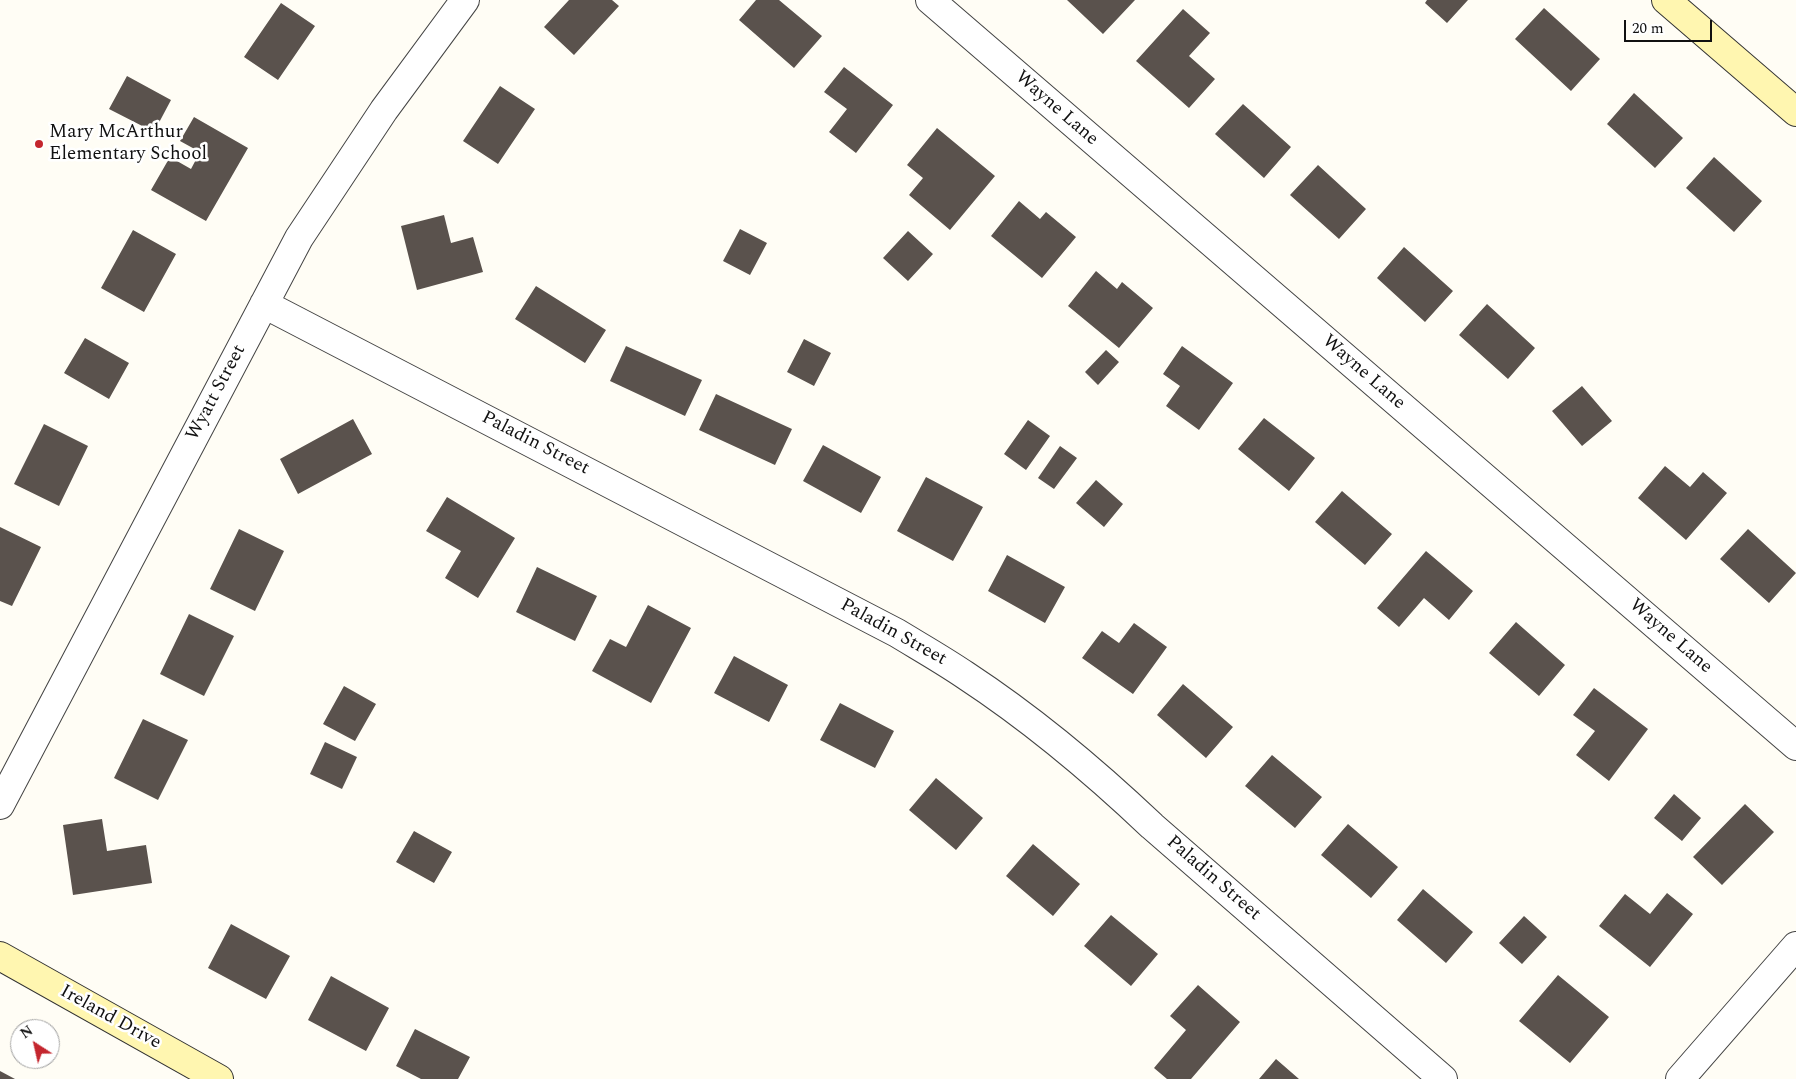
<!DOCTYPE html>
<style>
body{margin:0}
#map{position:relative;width:1796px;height:1079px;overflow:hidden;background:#fffdf5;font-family:Spectral,serif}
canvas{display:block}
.north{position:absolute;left:10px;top:1019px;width:50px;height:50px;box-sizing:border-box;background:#fff;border:1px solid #a0a0a0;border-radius:50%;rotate:325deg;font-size:14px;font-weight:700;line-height:20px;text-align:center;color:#111}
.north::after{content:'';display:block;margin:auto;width:18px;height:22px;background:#c4262e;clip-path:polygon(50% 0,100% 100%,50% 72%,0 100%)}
.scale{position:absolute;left:1624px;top:20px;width:88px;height:22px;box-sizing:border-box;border:2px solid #111;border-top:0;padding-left:6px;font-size:15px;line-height:18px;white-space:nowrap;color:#111;-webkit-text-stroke:4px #fff;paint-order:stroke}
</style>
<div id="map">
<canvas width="1796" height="1079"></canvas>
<div class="north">N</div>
<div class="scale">20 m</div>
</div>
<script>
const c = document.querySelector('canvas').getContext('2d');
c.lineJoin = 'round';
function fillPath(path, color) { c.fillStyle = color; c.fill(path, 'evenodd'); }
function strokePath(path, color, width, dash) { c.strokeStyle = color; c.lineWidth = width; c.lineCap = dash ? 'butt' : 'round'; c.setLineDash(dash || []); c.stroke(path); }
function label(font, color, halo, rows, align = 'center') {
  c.font = font + ' Spectral,serif'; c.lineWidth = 5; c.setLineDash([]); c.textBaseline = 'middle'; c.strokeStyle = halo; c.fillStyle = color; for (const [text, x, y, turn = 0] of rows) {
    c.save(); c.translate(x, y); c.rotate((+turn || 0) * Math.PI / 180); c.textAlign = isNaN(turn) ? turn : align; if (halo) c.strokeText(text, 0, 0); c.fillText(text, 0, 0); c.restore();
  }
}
const building = new Path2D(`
 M569,0H612L619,6L574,55L544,27Z
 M756,0H779L822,36L794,68L739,20Z
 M1067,0H1135L1103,34Z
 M1427,0H1468L1447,23L1425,3Z
 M281,3L315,26L278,80L244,57Z
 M1544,8L1600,59L1571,91L1515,39Z
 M1183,9L1210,33L1189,56L1215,79L1189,108L1136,61Z
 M844,67L893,105L856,153L829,132L847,109L824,92Z
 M127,76L171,100L154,132L109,109Z
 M500,86L535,109L498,164L463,141Z
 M1634,93L1683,138L1655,168L1607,124Z
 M1243,104L1291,147L1264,178L1215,134Z
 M194,117L248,148L206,221L151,190L170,157L191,169L200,152L180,141Z
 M937,128L995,176L950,230L909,195L923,178L907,165Z
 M1714,157L1762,201L1734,232L1686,188Z
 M1318,165L1366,209L1339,239L1290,195Z
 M1019,201L1040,219L1046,212L1076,237L1042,278L991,236Z
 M444,215L451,243L473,237L483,272L417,290L401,226Z
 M740,229L767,243L750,275L723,261Z
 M133,230L176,254L144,312L101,288Z
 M908,231L933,254L908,281L883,258Z
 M1404,247L1453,291L1425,322L1377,278Z
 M1096,271L1117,289L1122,282L1153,308L1119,348L1068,306Z
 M536,286L606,330L585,363L515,319Z
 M1487,304L1535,348L1508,379L1459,335Z
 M85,338L129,363L109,399L64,373Z
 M804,339L831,353L814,386L787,372Z
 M626,346L702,380L685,416L610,381Z
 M1182,346L1233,383L1199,430L1166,406L1180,386L1163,374Z
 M1106,350L1119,362L1098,385L1085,372Z
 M1582,386L1612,421L1582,446L1552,411Z
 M716,394L792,429L775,465L699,430Z
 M1264,418L1315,458L1289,491L1238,449Z
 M353,419L372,454L298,494L280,459Z
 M1028,420L1050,436L1026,470L1004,454Z
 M44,424L88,446L59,506L14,484Z
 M823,445L881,477L861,513L803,481Z
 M1060,446L1077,458L1054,489L1038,478Z
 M1665,466L1690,487L1703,472L1727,493L1686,540L1638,498Z
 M926,477L983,507L953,561L897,531Z
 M1096,480L1123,504L1104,527L1076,503Z
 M1342,491L1392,534L1365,565L1315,522Z
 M447,497L515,538L478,598L445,578L461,551L426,531Z
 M0,527L41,547L12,606L0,601Z
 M239,529L284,551L255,611L210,589Z
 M1748,529L1796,573L1769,603L1720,559Z
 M1426,551L1473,591L1449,620L1424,598L1399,627L1377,608Z
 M1007,555L1065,587L1045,623L988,591Z
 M537,567L597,596L575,641L516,612Z
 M648,605L691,628L651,703L592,671L610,639L626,647Z
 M189,614L234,636L204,696L160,674Z
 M1516,622L1565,665L1539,696L1489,653Z
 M1134,623L1167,647L1133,694L1082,658L1102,631L1119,643Z
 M734,656L788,685L769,722L714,693Z
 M1183,684L1233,727L1206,758L1157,715Z
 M344,686L376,704L355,741L323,724Z
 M1594,688L1648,729L1609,781L1576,755L1595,731L1573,715Z
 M840,703L894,731L875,768L820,740Z
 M143,719L188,740L158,800L114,778Z
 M325,742L357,757L342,789L310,774Z
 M1272,755L1322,797L1295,828L1245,786Z
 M936,778L983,818L956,850L909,810Z
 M1674,794L1701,818L1682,841L1654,818Z
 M1745,804L1774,832L1722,885L1693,857Z
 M102,819L107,851L146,845L152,883L73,895L63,825Z
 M1348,824L1398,867L1371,898L1321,855Z
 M414,831L452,852L434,883L396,862Z
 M1033,844L1080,884L1053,916L1006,876Z
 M1423,889L1473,932L1446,963L1397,920Z
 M1667,893L1693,914L1650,967L1599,926L1625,894L1650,914Z
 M1111,915L1158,954L1131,986L1084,946Z
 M1524,916L1547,937L1522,964L1499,943Z
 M231,924L290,956L266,999L208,968Z
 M1558,975L1609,1017L1570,1063L1519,1021Z
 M331,976L389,1008L366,1051L308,1020Z
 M1198,985L1240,1022L1191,1079H1167L1154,1068L1186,1030L1170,1016Z
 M415,1029L470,1057L458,1079H421L396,1066Z
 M1276,1059L1299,1079H1259Z
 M0,1071L15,1079H0Z`);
const street = new Path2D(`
 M930,0L1796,746
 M264,304L897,633C920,647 943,660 965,675C1032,719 1094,771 1152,826L1443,1079
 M0,805L299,238L384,110L465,0
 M1680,1079L1796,946`);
const secondary = new Path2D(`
 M1666,0L1796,112
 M0,956L219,1079`);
const markers = [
 [39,144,5,"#c4262e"]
];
const streetNames = [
 ["Wayne Lane",1056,109,41],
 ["Wayne Lane",1363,373,41],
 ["Wyatt Street",217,393,-62],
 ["Paladin Street",535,444,27],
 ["Paladin Street",893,633,29],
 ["Wayne Lane",1670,637,41],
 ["Paladin Street",1213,879,41],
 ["Ireland Drive",110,1018,29]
];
const poiNames = [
 ["Mary McArthur",49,133],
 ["Elementary School",49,155]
];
fillPath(building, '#5a524d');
strokePath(street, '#444', 30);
strokePath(secondary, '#333', 30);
strokePath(street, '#fff', 28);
strokePath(secondary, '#fff6b0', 28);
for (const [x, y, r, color] of markers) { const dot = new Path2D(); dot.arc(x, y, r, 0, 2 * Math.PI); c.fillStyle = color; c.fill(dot); strokePath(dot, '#fff', 2); }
label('19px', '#111', '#fff', streetNames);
label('19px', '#111', '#fff', poiNames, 'left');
</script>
